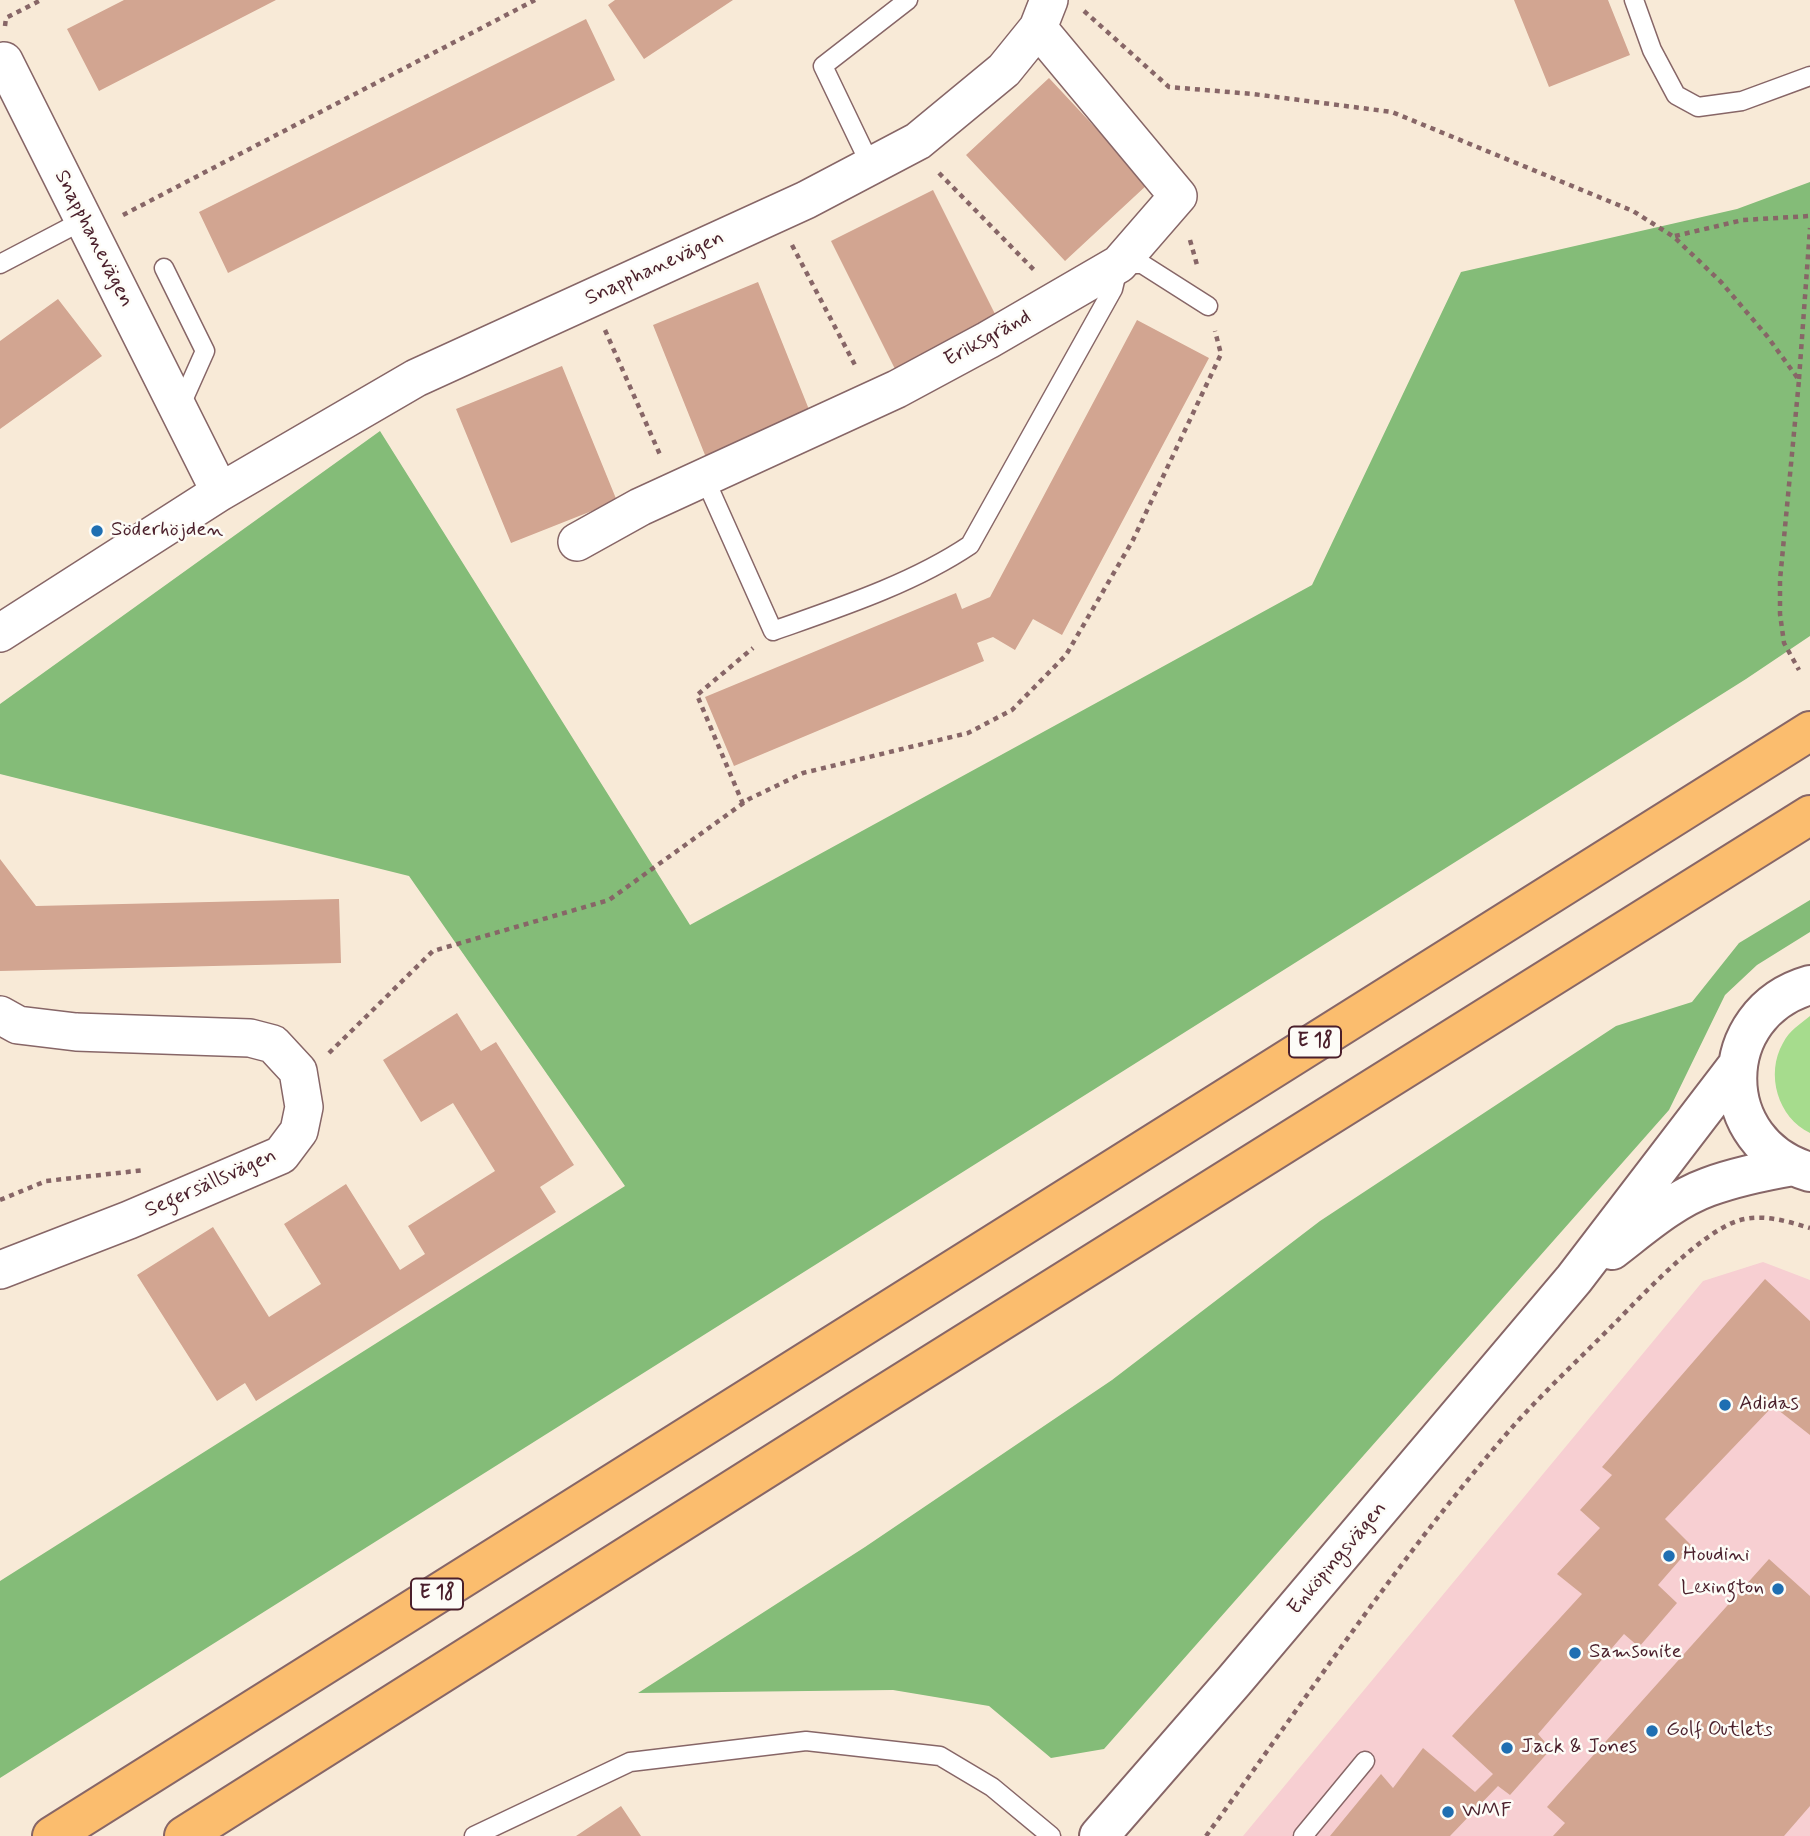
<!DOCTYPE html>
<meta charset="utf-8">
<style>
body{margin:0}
canvas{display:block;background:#f8ead7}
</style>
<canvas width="1810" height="1836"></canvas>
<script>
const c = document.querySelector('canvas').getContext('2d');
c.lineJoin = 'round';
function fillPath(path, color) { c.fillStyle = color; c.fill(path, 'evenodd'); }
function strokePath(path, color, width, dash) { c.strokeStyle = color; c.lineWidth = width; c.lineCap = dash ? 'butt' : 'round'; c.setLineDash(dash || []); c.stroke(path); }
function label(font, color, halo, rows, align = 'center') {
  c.font = font + ' Mynerve,sans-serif'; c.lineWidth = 5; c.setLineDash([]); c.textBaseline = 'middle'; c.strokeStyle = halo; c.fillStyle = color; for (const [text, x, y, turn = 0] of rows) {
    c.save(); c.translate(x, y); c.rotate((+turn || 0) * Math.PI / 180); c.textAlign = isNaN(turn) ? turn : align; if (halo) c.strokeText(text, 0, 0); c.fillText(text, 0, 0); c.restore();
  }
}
const built = new Path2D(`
 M1763,1262L1810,1280V1836H1243L1703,1281Z`);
const green = new Path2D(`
 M1810,1016V1133C1778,1118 1765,1074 1783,1043C1789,1031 1800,1024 1810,1016Z`);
const forest = new Path2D(`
 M1810,182V636L1746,679L0,1778V1581L625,1186L409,876L0,774V704L380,431L690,925L1312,585L1461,272L1737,209Z
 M1810,900V932L1757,965L1725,995L1669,1110L1104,1749L1051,1758L989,1706L893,1690L638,1693L865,1547L1112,1380L1320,1221L1616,1026L1692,1002L1739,943Z`);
const building = new Path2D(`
 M124,0H276L99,91L67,29Z
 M615,0H733L644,59L608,5Z
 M1514,0H1608L1630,55L1549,87Z
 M586,19L615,80L228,273L199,212Z
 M1049,78L1148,184L1065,261L966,155Z
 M933,190L998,320L896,371L831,241Z
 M758,282L812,417L707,460L653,325Z
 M58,299L102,356L0,429V341Z
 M1137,320L1209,358L1062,635L1033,619L1015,650L993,637L977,643L984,661L734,766L705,697L956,593L962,609L990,597Z
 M562,366L617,501L511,543L456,409Z
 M0,859L36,906L339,899L341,963L0,971Z
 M457,1013L481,1051L496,1042L574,1165L540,1187L556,1212L256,1401L245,1383L217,1401L137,1275L213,1227L269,1317L321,1284L284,1224L346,1184L400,1270L425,1254L408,1226L495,1171L453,1103L421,1122L383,1060Z
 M1765,1279L1810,1321V1435L1773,1406L1665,1519L1692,1546L1658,1585L1677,1603L1639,1647L1624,1634L1538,1734L1551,1749L1510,1795L1498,1786L1450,1836H1330L1381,1774L1393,1788L1423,1748L1475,1792L1493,1774L1452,1736L1582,1594L1557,1574L1600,1528L1580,1510L1612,1475L1602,1467Z
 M1769,1559L1810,1596V1806L1784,1836H1553L1565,1823L1547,1807Z
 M621,1806L641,1836H576Z`);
const path = new Path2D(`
 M1084,11L1169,87L1253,94L1392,112L1633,211L1674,237L1721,282L1767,336L1799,380L1780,580V614L1784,643L1799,670
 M5,26L6,18L41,0
 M939,173L1035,271
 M123,215L535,0
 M1675,236L1743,220L1810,216
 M1190,240L1197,265
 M792,245L856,367
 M605,330L661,457
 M1799,379L1810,228
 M743,804L697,695L753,648
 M329,1053L433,951L609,900L749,799L803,773L968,733L1012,710L1066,655L1133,540L1221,354L1215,331
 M0,1200L46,1181L145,1170
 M1206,1836C1307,1698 1402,1553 1515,1424C1547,1389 1582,1356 1616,1322C1644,1293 1700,1234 1737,1221C1762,1213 1786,1221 1810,1228`);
const service = new Path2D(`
 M1634,0L1652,50L1676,95L1698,107L1742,101L1810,76
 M871,166L823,66L908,0
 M0,264L84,220
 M164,268L205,351L180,407
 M705,479L773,631C838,608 912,584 970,545L1113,289L1119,264H1142L1208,306
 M474,1836L630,1762L806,1741L940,1756L992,1787L1051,1836
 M1303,1836L1365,1761`);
const minor = new Path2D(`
 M4,61L220,492
 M577,542L640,507L897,389L988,340L1119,264L1178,196L1038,28
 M0,633L220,492L416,378L806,200L918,141L1004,70L1038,28L1049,0
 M0,1015L18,1025L76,1032L250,1038L273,1044L298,1071L304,1107L299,1131L281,1155L129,1220L0,1270`);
const tertiary = new Path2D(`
 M1810,985C1713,1013 1713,1144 1810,1172
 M1612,1250C1641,1228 1672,1200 1708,1187C1735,1177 1764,1171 1793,1166
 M1099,1836L1234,1681L1574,1279L1737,1066`);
const motorway = new Path2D(`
 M52,1836L1810,731
 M184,1836L857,1411L1810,815`);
const markers = [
 [97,531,7,"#1f6fb2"],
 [1725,1405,7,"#1f6fb2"],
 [1669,1556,7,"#1f6fb2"],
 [1778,1589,7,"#1f6fb2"],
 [1575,1653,7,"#1f6fb2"],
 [1652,1731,7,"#1f6fb2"],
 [1507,1748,7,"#1f6fb2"],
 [1448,1812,7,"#1f6fb2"]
];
const shields = [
 [1315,1042,52],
 [437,1594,52]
];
const shieldNames = [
 ["E 18",1315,1042],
 ["E 18",437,1594]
];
const streetNames = [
 ["Snapphanevägen",93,239,63],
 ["Snapphanevägen",655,269,-25],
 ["Eriksgränd",988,339,-29],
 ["Segersällsvägen",211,1184,-24],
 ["Enköpingsvägen",1338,1559,-50]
];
const poiNames = [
 ["Söderhöjden",111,531],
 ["Adidas",1739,1405],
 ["Houdini",1683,1556],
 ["Lexington",1764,1589,"right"],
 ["Samsonite",1589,1653],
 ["Golf Outlets",1666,1731],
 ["Jack & Jones",1521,1748],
 ["WMF",1462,1812]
];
fillPath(built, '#f7cfd2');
fillPath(green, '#a6dc8d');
fillPath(forest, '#84bc78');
fillPath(building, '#d2a591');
strokePath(service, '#876667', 21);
strokePath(minor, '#876667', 40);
strokePath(tertiary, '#876667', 42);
strokePath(motorway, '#876667', 42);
strokePath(path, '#876667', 4.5, [5, 5]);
strokePath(service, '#fff', 18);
strokePath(minor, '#fff', 37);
strokePath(tertiary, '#fff', 38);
strokePath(motorway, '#fbbd6e', 38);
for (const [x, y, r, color] of markers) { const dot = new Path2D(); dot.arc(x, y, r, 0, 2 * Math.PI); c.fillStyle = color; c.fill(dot); strokePath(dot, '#fdfcf7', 2.5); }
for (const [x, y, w] of shields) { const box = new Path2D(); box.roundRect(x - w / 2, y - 15.5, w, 31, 5); c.fillStyle = '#fdfcf7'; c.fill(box); strokePath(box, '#4a1f2b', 2); }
label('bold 19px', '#4a1f2b', null, shieldNames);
label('21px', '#4a1f2b', '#fdfcf7', streetNames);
label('21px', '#4a1f2b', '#fdfcf7', poiNames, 'left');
</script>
